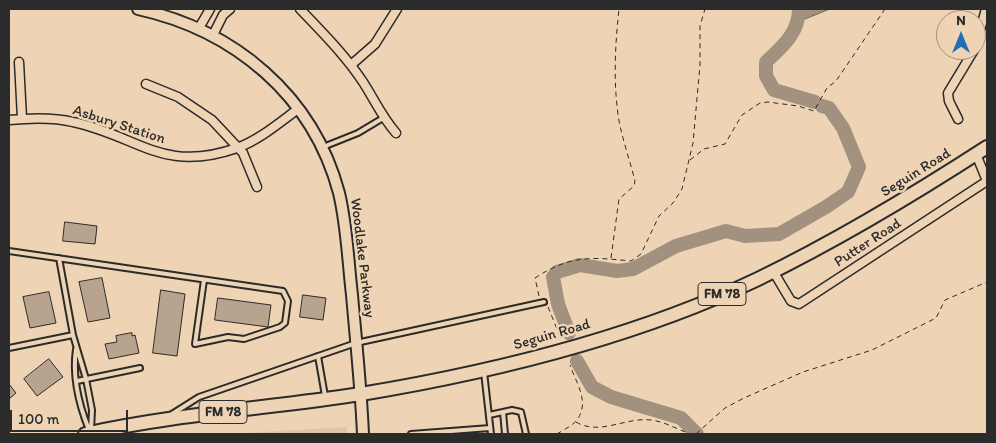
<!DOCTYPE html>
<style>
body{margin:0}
#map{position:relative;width:996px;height:443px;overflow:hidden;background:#eed4b5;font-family:Itim,sans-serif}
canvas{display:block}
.frame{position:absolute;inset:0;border:10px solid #2b2b2b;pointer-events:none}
.north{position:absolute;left:936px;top:10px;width:50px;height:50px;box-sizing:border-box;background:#eed4b5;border:1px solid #a0907e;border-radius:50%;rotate:0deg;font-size:14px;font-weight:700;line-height:20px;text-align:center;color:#2b2b2b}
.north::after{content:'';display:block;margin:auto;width:18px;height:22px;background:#1f6fb2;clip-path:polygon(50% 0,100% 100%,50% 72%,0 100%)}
.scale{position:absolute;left:10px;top:410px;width:118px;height:22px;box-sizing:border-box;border:2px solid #2b2b2b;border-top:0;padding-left:6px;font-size:15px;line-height:18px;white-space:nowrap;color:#2b2b2b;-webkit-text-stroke:4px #eed4b5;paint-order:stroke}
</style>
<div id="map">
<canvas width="996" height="443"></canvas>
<div class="frame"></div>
<div class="north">N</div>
<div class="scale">100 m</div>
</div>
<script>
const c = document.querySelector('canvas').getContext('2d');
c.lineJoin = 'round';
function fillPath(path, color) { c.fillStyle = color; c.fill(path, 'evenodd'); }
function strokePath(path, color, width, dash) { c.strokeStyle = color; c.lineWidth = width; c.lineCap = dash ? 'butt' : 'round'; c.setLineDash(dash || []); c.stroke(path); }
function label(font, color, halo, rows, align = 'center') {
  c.font = font + ' Itim,sans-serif'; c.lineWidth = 5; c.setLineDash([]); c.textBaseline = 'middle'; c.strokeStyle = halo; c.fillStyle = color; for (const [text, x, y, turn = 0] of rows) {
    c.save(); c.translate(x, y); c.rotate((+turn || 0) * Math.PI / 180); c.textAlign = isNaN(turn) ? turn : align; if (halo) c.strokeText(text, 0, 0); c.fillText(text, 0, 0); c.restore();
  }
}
const built = new Path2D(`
 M347,427V434H227Z`);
const water = new Path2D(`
 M797,9H830L800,21Z`);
const river = new Path2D(`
 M799,9C799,33 782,47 766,62V76L774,90L815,102
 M569,333L558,304L553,277L557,272L580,265L617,271L633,269L676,246L726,231L745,236L779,234L826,207L848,192L859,167L843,128L829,108L822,106
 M577,361L592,387L611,397L681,418L697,434`);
const building = new Path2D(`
 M65,222L97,226L95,244L63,241Z
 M102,278L110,318L88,322L79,282Z
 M161,290L185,294L177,356L153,353Z
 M49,292L56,323L30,328L23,297Z
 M303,295L326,298L323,320L300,317Z
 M218,298L271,305L268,327L215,320Z
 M132,333V336L135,335L139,353L109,359L105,344L117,342L116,336Z
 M49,359L63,377L37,396L24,379Z
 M9,384L16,393L9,399Z`);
const path = new Path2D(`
 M690,160L704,149L725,144L742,115L760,103L768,102L798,106L814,111L827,88L836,81L885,9
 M611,258L619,199L634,186L635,181C630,161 623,141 619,121C613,84 615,46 619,9
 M539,296L535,278C570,255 591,257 631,261L641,254L659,216L673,203L682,189L693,143L700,65V26L705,9
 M548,307L559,334
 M576,422C600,436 625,417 651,420C667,422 677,430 692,434
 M557,434C563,430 572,426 576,421C591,403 576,383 570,365
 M696,434L725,408L744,398L803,372L872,350L936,318L945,300L987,282`);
const service = new Path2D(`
 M323,147L358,133L383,118
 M9,251L283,291L288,301L285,323L280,327L244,339L228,337L195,344L204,280
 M73,335L86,379L92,410L91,430
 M9,348L73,335L59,258
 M76,349C72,376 79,405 89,430
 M318,356L325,396
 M484,372L491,434
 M77,381L140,368
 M503,412L512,410L521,412L526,434
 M172,414L199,397L356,343L544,302
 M489,415L503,412L505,434
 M411,434L490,428`);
const minor = new Path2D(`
 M300,9C322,32 345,55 363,82C374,99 382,117 396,133
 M199,28L210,9
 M213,35L223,15L230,9
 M976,44L986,9
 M19,62L22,118
 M351,65L375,44L397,9
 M146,84L178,97L212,120L243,153L257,187
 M958,119L949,101L948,93L974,50
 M9,120C29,118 53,117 73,122C139,136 162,174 237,148C259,140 279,123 298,109
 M976,154L987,181
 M773,271L791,301L799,304L987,181`);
const tertiary = new Path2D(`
 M138,9C234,30 313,95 339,193C347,226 348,261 352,295C356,341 361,388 363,434`);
const primary = new Path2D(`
 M85,434C176,414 270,408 361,394C494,372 636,337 758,279C838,240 913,195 987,147`);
const shields = [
 [722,294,48],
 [223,412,48]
];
const shieldNames = [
 ["FM 78",722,294],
 ["FM 78",223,412]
];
const streetNames = [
 ["Asbury Station",119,125,18],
 ["Seguin Road",916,173,-32],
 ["Putter Road",868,243,-33],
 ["Woodlake Parkway",362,258,83],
 ["Seguin Road",552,335,-16]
];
fillPath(built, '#dec6a9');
fillPath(water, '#a2917f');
strokePath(water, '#72685d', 1);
strokePath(river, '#a2917f', 14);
fillPath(building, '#b8a48e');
strokePath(building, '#2b2b2b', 1);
strokePath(service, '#2b2b2b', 8);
strokePath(minor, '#2b2b2b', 11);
strokePath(tertiary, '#2b2b2b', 14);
strokePath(primary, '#2b2b2b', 16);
strokePath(path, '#2b2b2b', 1, [5, 4]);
strokePath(service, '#eed4b5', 4);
strokePath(minor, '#eed4b5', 8);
strokePath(tertiary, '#eed4b5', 10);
strokePath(primary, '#eed4b5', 12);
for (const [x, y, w] of shields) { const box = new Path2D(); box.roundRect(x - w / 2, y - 11.5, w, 23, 4); c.fillStyle = '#eed4b5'; c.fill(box); strokePath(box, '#2b2b2b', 1); }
label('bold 14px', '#2b2b2b', null, shieldNames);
label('15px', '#2b2b2b', '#eed4b5', streetNames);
</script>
